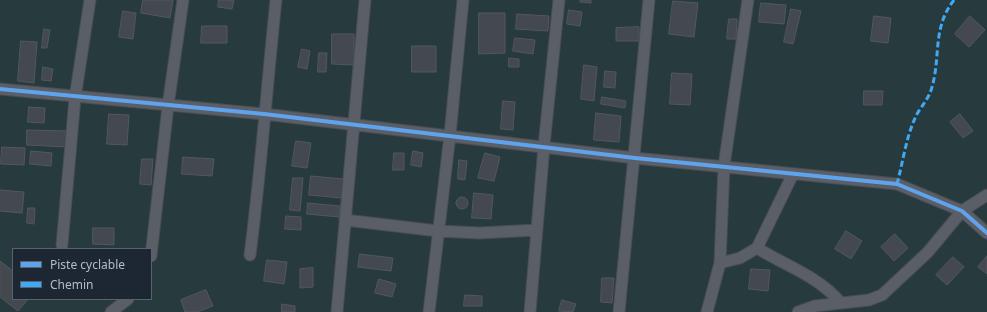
<!DOCTYPE html>
<style>
body{margin:0}
#map{position:relative;width:987px;height:312px;overflow:hidden;background:#2a3038;font-family:"Noto Sans",sans-serif}
canvas{display:block}
.legend{position:absolute;left:12px;top:248px;width:140px;height:52px;box-sizing:border-box;background:#1d2633;border:1px solid #59626f;margin:0;padding:5px 7px;list-style:none;font-size:12px;color:#b4bcc9}
.legend li{display:flex;align-items:center;gap:8px;height:20px}
.legend b{width:20px;border:1px solid #59626f}
</style>
<div id="map">
<canvas width="987" height="312"></canvas>
<ul class="legend">
<li><b style="height:5px;background:#60a3ed"></b>Piste cyclable</li>
<li><b style="height:5px;background:#3fa9f5"></b>Chemin</li>
</ul>
</div>
<script>
const c = document.querySelector('canvas').getContext('2d');
c.lineJoin = 'round';
function fillPath(path, color) { c.fillStyle = color; c.fill(path, 'evenodd'); }
function strokePath(path, color, width, dash) { c.strokeStyle = color; c.lineWidth = width; c.lineCap = dash ? 'butt' : 'round'; c.setLineDash(dash || []); c.stroke(path); }
const green = new Path2D(`
 M0,0H987V312H0ZM13,249H151V299H13Z`);
const building = new Path2D(`
 M143,0H173L170,18L141,13Z
 M219,0H234L232,9L218,7Z
 M581,0H591V3L580,2Z
 M673,1L698,3L694,37L669,34Z
 M761,3L786,5L784,24L759,22Z
 M791,9L801,11L793,44L784,42Z
 M569,10L582,12L580,26L567,24Z
 M123,11L136,13L133,39L119,37Z
 M479,13H505V53L479,54Z
 M517,14L549,16L548,31L516,29Z
 M874,16L891,18L888,43L871,41Z
 M970,16L985,30L969,47L955,34Z
 M729,19H737L736,39H727Z
 M202,26H227V43H201Z
 M639,27V41H616V28Z
 M44,29L50,30L47,48H42Z
 M332,34H354V65L332,64Z
 M515,38L535,40L533,54L513,51Z
 M21,41L37,42L34,83L18,81Z
 M412,46H436V72H412Z
 M302,49L310,51L307,69L298,67Z
 M319,53H327L326,72H318Z
 M509,58L519,59V67H509Z
 M584,65L597,67L594,101L581,99Z
 M43,67L53,69L51,81L42,80Z
 M605,71L616,72L615,88L604,87Z
 M672,73L692,74L690,105L670,104Z
 M864,91H883L882,105H864Z
 M602,97L626,101L625,108L601,104Z
 M503,101L515,102L513,130L501,129Z
 M29,107L45,108L44,123L28,122Z
 M596,113L621,116L619,142L594,140Z
 M109,114L129,115L127,145L107,144Z
 M960,114L973,131L963,138L950,122Z
 M27,130L68,131V147L27,145Z
 M296,141L311,143L307,168L292,166Z
 M2,147L25,148L24,165L1,164Z
 M31,151L52,153L51,166L30,164Z
 M413,151L423,153L421,167L411,165Z
 M394,153H404V170H393Z
 M485,153L500,157L494,181L478,178Z
 M183,157L214,159L212,176L182,174Z
 M142,159H153L151,185L140,184Z
 M459,160L467,161L465,180L458,179Z
 M311,176L343,179L342,198L309,195Z
 M293,178H303L300,211L290,210Z
 M0,190L24,192L22,213L0,211Z
 M474,193L493,195L491,219L472,218Z
 M456 203a6 6 0 1 1 12 0a6 6 0 1 1-12 0Z
 M308,203L340,206L339,217L307,214Z
 M28,208H35L34,224L27,223Z
 M286,216L301,217V230L285,229Z
 M93,228H114V245L93,244Z
 M846,231L862,241L851,259L835,249Z
 M895,234L908,248L894,261L881,247Z
 M360,254L393,258L391,271L358,267Z
 M987,256V274L978,267Z
 M953,257L964,267L947,285L936,275Z
 M267,260L287,262L284,284L264,281Z
 M0,261L13,271V299H28L18,311L0,297Z
 M313,268V287L300,288V269Z
 M751,269L770,270L768,291L749,289Z
 M602,278H614L612,303L601,302Z
 M379,279L396,284L392,297L375,293Z
 M206,290L213,306L197,312H185L181,300Z
 M465,295L482,296V306H464Z
 M562,300L576,304L573,312L559,311Z
 M282,304L295,306V312H282Z`);
const minor = new Path2D(`
 M0,89L264,114L635,158L897,184L962,211L987,233
 M345,220L438,231L479,233L537,230
 M62,245L75,98L90,0
 M757,248C786,266 818,276 840,302
 M250,255C261,170 267,85 276,0
 M151,256L168,106L183,0
 M720,263L724,166L748,0
 M111,312L128,299
 M337,312L365,0
 M429,312L450,135L463,0
 M530,312L544,146L559,0
 M619,312L649,0
 M707,312L720,263L740,258L757,248L793,174
 M798,312L815,306L869,300L882,295L928,252L962,211L987,195`);
const quiet = new Path2D(`
 M897,184C903,162 906,137 916,116C921,106 929,99 932,87C941,56 932,28 954,0`);
const cycleway = new Path2D(`
 M0,89L264,114L635,158L897,184L962,211L987,233`);
fillPath(green, '#273a3e');
fillPath(building, '#444950');
strokePath(building, '#52575f', 1);
strokePath(minor, '#484c53', 13);
strokePath(minor, '#5a5e66', 11);
strokePath(quiet, '#3fa9f5', 3, [6, 3]);
strokePath(cycleway, '#60a3ed', 4);
</script>
